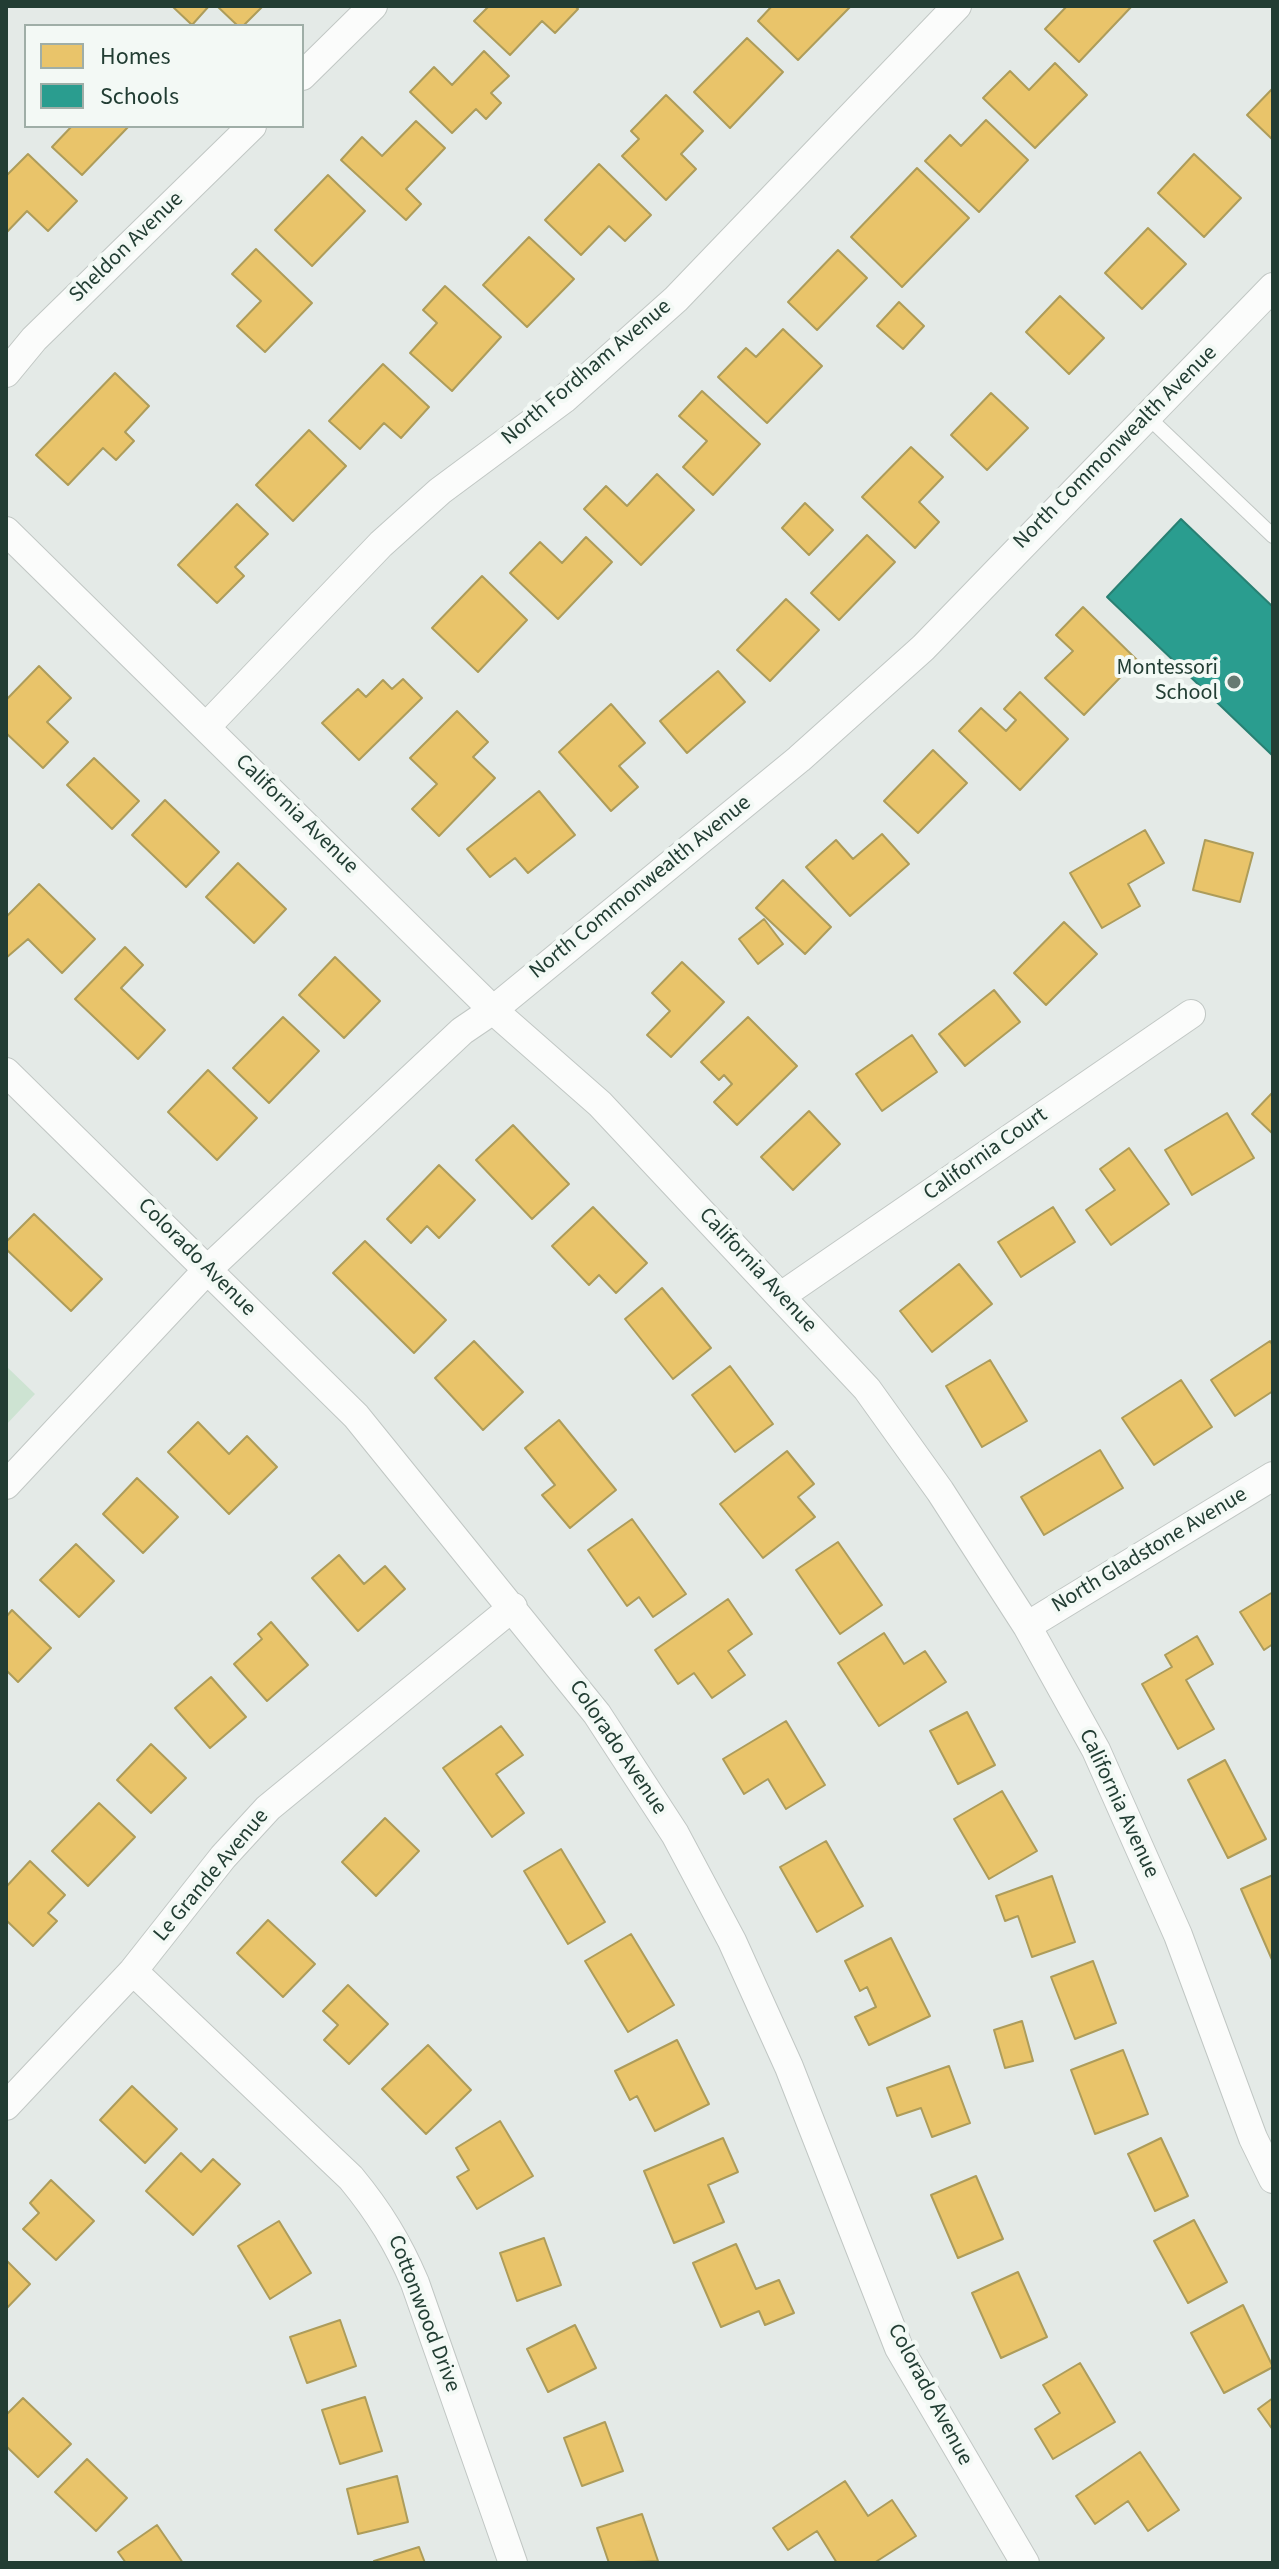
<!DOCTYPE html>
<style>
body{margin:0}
#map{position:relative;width:1279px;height:2569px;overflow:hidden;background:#e4eae7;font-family:"Source Sans 3",sans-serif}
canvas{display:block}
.frame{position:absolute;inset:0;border:8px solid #223d33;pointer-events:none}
.legend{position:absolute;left:24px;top:24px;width:280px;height:104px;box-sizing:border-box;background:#f3f9f5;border:2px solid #9faea7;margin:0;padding:10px 14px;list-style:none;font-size:24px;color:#223d33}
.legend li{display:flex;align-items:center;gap:16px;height:40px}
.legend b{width:40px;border:2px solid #9faea7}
</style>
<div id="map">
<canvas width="1279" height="2569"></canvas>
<div class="frame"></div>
<ul class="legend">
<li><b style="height:22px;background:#e9c46a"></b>Homes</li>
<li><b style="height:22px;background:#2a9d8f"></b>Schools</li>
</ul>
</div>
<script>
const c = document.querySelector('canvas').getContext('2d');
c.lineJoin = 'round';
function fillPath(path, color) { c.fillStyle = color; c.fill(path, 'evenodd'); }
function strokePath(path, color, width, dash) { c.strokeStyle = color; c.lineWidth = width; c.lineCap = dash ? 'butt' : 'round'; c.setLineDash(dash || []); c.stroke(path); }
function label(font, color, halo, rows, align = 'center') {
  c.font = font + ' "Source Sans 3",sans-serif'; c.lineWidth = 8; c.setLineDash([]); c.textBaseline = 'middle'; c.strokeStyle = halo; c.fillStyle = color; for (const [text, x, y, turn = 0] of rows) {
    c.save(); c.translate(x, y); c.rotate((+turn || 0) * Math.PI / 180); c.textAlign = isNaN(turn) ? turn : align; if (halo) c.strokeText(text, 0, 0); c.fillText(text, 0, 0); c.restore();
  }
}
const green = new Path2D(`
 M6,1366L35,1394L6,1425Z`);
const homes = new Path2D(`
 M172,6H209L192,25Z
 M217,6H263L243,26H238Z
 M489,6H575L578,9L555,33L542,21L510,55L474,21Z
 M772,6H851L798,60L758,21Z
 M1067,6H1132L1079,62L1045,29Z
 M747,38L783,72L730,128L694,92Z
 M484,51L509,76L491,93L501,103L486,119L476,109L452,133L410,92L434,67L452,85Z
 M1055,63L1087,95L1035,148L983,98L1010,71L1029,90Z
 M1273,88V140L1247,115Z
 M666,95L703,131L681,154L696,169L666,200L622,156L639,139L631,131Z
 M986,120L1028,160L979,212L925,161L950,135L961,146Z
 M416,121L445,148L406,189L421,204L406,220L341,160L362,137L382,156Z
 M72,126H129L82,175L52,147Z
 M28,154L77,201L48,231L27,211L6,233V176Z
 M1194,154L1241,198L1204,237L1158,193Z
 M599,164L651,215L625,241L609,226L581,255L545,220Z
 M917,168L969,218L902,287L851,237Z
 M328,175L365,211L312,266L275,230Z
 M1148,228L1186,264L1142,309L1105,273Z
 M529,237L574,279L527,327L483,285Z
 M256,249L312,303L265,352L237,326L261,301L232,274Z
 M838,250L867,278L817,330L788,302Z
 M445,286L501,337L452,391L410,353L437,323L423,310Z
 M1060,296L1104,338L1069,374L1026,332Z
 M899,302L924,326L903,349L877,326Z
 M783,329L822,366L767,423L718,377L746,348L756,357Z
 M383,364L429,407L401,438L384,423L360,449L329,421Z
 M115,373L149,406L125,432L134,441L116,460L103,448L68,485L36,455Z
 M702,391L760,444L713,495L683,467L707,441L679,416Z
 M991,393L1028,428L987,470L951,435Z
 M309,430L346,466L293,521L256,485Z
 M911,447L943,477L919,502L939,522L915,548L862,497Z
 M657,474L694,510L641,565L584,509L606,486L627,506Z
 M805,503L833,530L809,555L782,528Z
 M237,504L268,534L235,567L244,576L217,603L178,565Z
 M867,535L895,562L839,620L811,593Z
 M586,537L612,562L558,619L510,573L540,542L562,563Z
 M482,576L527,620L478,672L432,628Z
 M786,599L819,630L770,681L737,650Z
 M1083,607L1137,660L1084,715L1045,678L1073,651L1056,635Z
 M39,666L71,698L47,722L68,742L43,768L6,733V700Z
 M718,671L745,702L687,753L660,721Z
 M403,679L422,698L359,760L322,723L358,689L366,697L383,680L392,689Z
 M1020,692L1068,739L1020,790L959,731L981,708L1006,731L1016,720L1004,709Z
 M611,704L645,743L619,766L638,787L611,811L559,752Z
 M457,711L488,742L473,757L495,778L439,836L412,809L437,784L410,758Z
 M933,750L967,783L918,833L884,801Z
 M94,758L139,801L112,829L67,785Z
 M539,791L575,835L528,873L515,858L490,877L467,849Z
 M165,800L219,852L186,887L132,835Z
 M1145,830L1164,863L1128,884L1140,906L1102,928L1070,873Z
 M882,834L909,864L850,916L806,867L836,840L853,859Z
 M1205,840L1253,853L1240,902L1193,890Z
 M238,863L286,909L254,943L206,897Z
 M783,880L831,927L805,954L756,908Z
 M39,884L95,939L62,973L28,939L6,958V917Z
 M764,919L783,944L758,964L739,939Z
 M1064,922L1097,954L1046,1005L1014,973Z
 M125,947L143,965L121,988L165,1030L138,1059L75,999Z
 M335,957L380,1001L344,1038L299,995Z
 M682,962L724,1002L671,1057L647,1035L670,1011L652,993Z
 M994,990L1020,1022L965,1066L939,1034Z
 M283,1017L319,1051L269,1103L233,1068Z
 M748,1017L797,1066L737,1125L714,1102L732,1084L724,1075L719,1080L701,1062Z
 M912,1035L937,1072L882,1111L856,1074Z
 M208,1070L257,1118L217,1160L168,1112Z
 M1273,1092V1134L1252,1114Z
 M809,1111L840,1144L793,1190L761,1157Z
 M1227,1113L1254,1158L1192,1195L1165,1150Z
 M513,1125L569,1184L532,1219L476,1160Z
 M1129,1148L1169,1204L1111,1245L1086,1210L1115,1190L1100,1169Z
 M439,1165L475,1200L439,1238L427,1226L411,1243L387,1219Z
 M593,1207L647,1263L616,1293L599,1275L589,1285L552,1246Z
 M1053,1207L1075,1242L1021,1277L998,1242Z
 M34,1214L102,1279L71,1311L6,1249V1242Z
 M365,1241L446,1320L414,1353L333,1273Z
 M959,1264L992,1304L932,1352L900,1311Z
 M662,1288L711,1348L673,1379L625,1319Z
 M474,1341L523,1392L483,1430L435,1378Z
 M1270,1341L1273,1346V1391L1235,1416L1211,1380Z
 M990,1360L1027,1421L982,1447L946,1386Z
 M730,1366L773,1424L735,1452L692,1395Z
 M1181,1380L1212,1427L1154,1465L1122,1418Z
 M559,1420L616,1490L570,1528L542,1495L555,1485L525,1448Z
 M198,1422L229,1454L247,1436L277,1467L229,1514L168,1452Z
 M1100,1450L1123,1488L1044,1535L1021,1497Z
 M787,1451L814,1484L798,1497L815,1517L763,1558L720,1504Z
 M137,1478L178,1517L143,1553L103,1514Z
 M632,1519L686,1594L653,1617L639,1597L627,1606L588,1550Z
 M838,1542L882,1605L840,1634L796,1570Z
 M76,1544L114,1581L79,1617L40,1580Z
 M339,1555L364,1584L385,1566L405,1589L358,1631L312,1578Z
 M1273,1592V1644L1264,1650L1240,1612Z
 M728,1599L752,1634L728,1651L745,1675L712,1698L694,1673L678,1684L655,1650Z
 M12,1610L51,1648L18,1682L6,1670V1617Z
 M271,1622L308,1665L267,1701L234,1664L262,1639L258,1634Z
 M884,1633L904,1664L925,1651L946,1682L879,1726L838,1663Z
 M1197,1636L1213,1664L1186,1680L1214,1729L1178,1749L1142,1684L1172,1667L1165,1655Z
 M211,1677L246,1717L210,1748L175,1708Z
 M967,1712L995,1765L958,1784L930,1731Z
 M786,1721L825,1785L786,1809L768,1779L744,1794L723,1759Z
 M501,1726L523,1755L496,1774L524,1813L492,1837L443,1768Z
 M151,1744L186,1778L151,1813L117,1780Z
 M1225,1760L1266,1839L1228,1858L1188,1780Z
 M1002,1791L1037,1851L989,1879L954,1819Z
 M99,1803L135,1837L88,1886L52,1851Z
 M385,1818L419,1851L376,1896L342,1862Z
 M826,1841L863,1906L817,1932L780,1867Z
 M561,1849L605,1922L568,1944L524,1871Z
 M30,1861L65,1895L48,1913L57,1921L33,1946L6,1920V1887Z
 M1273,1875V1962L1241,1889Z
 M1052,1876L1075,1942L1032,1957L1018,1916L1005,1921L996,1896Z
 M268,1920L315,1964L283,1997L237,1953Z
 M631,1934L674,2005L628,2032L585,1961Z
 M891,1938L930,2016L869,2045L855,2017L876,2007L867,1987L860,1991L845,1961Z
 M1093,1961L1116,2023L1075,2039L1051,1977Z
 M348,1985L388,2024L349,2064L324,2040L338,2025L323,2011Z
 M1022,2021L1033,2061L1005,2068L994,2030Z
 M677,2040L709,2104L655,2131L637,2096L630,2100L615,2071Z
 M428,2045L471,2090L426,2134L382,2089Z
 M1123,2050L1148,2114L1095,2134L1071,2070Z
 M949,2066L970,2123L932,2137L921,2108L897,2116L887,2088Z
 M132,2086L177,2129L145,2163L100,2120Z
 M500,2121L533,2176L477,2209L457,2177L469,2170L456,2148Z
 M723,2138L738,2172L708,2185L724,2222L674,2243L644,2171Z
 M1161,2138L1188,2196L1155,2211L1128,2154Z
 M181,2153L201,2172L213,2159L240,2184L193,2235L146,2191Z
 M976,2176L1003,2239L958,2258L931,2195Z
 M51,2180L94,2221L56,2260L23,2229L39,2213L30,2203Z
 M1194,2220L1227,2282L1188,2303L1154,2241Z
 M279,2221L311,2273L270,2299L238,2246Z
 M544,2238L561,2285L517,2301L500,2253Z
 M736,2244L756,2289L779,2280L794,2313L765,2325L759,2311L721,2327L693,2263Z
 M6,2260L30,2284L6,2309Z
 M1018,2272L1047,2337L1001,2358L972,2293Z
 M1243,2305L1273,2367L1224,2393L1191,2333Z
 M340,2320L356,2366L307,2383L290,2337Z
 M575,2325L596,2368L548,2392L527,2349Z
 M1080,2363L1115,2422L1053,2459L1035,2429L1060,2413L1043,2385Z
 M365,2397L382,2451L340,2464L322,2410Z
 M23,2398L71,2444L38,2477L6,2446V2415Z
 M1273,2398V2430L1258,2409Z
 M605,2422L623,2471L582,2486L564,2438Z
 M1140,2452L1179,2510L1148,2531L1128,2501L1095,2524L1076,2496Z
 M87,2459L127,2498L96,2531L55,2492Z
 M397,2476L408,2522L358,2534L347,2489Z
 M845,2481L868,2516L892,2500L916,2536L874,2563H837L817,2531L788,2550L773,2528Z
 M642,2514L658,2561L609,2563L597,2528Z
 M157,2525L183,2563H126L118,2552Z
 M419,2547L425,2563H375L374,2561Z`);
const schools = new Path2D(`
 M1181,519L1273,607V756L1107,597Z`);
const service = new Path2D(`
 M1148,417L1273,536`);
const minor = new Path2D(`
 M302,76L373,6
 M6,373L34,339L252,126
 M6,531L493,1010L600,1104L867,1389L940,1491L1027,1626L1096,1750L1178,1935L1253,2138L1273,2179
 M206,727L381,544L440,491L564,399L676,299L957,6
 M6,1072L356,1416L597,1714L675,1834L732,1941L789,2067L899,2348L1025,2563
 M781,1296L1191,1014
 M6,1485L208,1269L462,1031L493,1010L799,759L923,648L1273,287
 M1027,1626L1273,1476
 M133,1971L351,2178C379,2212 398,2243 415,2283L513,2563
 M6,2106L133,1971L223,1857L268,1808L513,1607`);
const markers = [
 [1234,682,8,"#667a72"]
];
const streetNames = [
 ["Sheldon Avenue",127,248,-44],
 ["North Fordham Avenue",587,373,-40],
 ["North Commonwealth Avenue",1116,448,-45],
 ["California Avenue",296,815,44],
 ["North Commonwealth Avenue",641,888,-39],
 ["California Court",986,1155,-35],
 ["Colorado Avenue",196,1258,45],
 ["California Avenue",757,1271,47],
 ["North Gladstone Avenue",1150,1551,-31],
 ["Colorado Avenue",617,1748,56],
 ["California Avenue",1118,1804,65],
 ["Le Grande Avenue",212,1876,-50],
 ["Cottonwood Drive",423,2314,69],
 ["Colorado Avenue",929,2395,62]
];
const poiNames = [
 ["Montessori",1218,669],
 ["School",1218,694]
];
fillPath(green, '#cde3d2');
fillPath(homes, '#e9c46a');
strokePath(homes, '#ad9c5a', 2);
fillPath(schools, '#2a9d8f');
strokePath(schools, '#288073', 2);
strokePath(service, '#c1c7c4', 16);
strokePath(minor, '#c1c7c4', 30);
strokePath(service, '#fbfcfb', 14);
strokePath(minor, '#fbfcfb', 28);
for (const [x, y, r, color] of markers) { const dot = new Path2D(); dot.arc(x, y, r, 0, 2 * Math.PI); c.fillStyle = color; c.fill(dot); strokePath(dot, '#f3f9f5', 3); }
label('22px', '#223d33', '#f3f9f5', streetNames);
label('22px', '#223d33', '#f3f9f5', poiNames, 'right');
</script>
